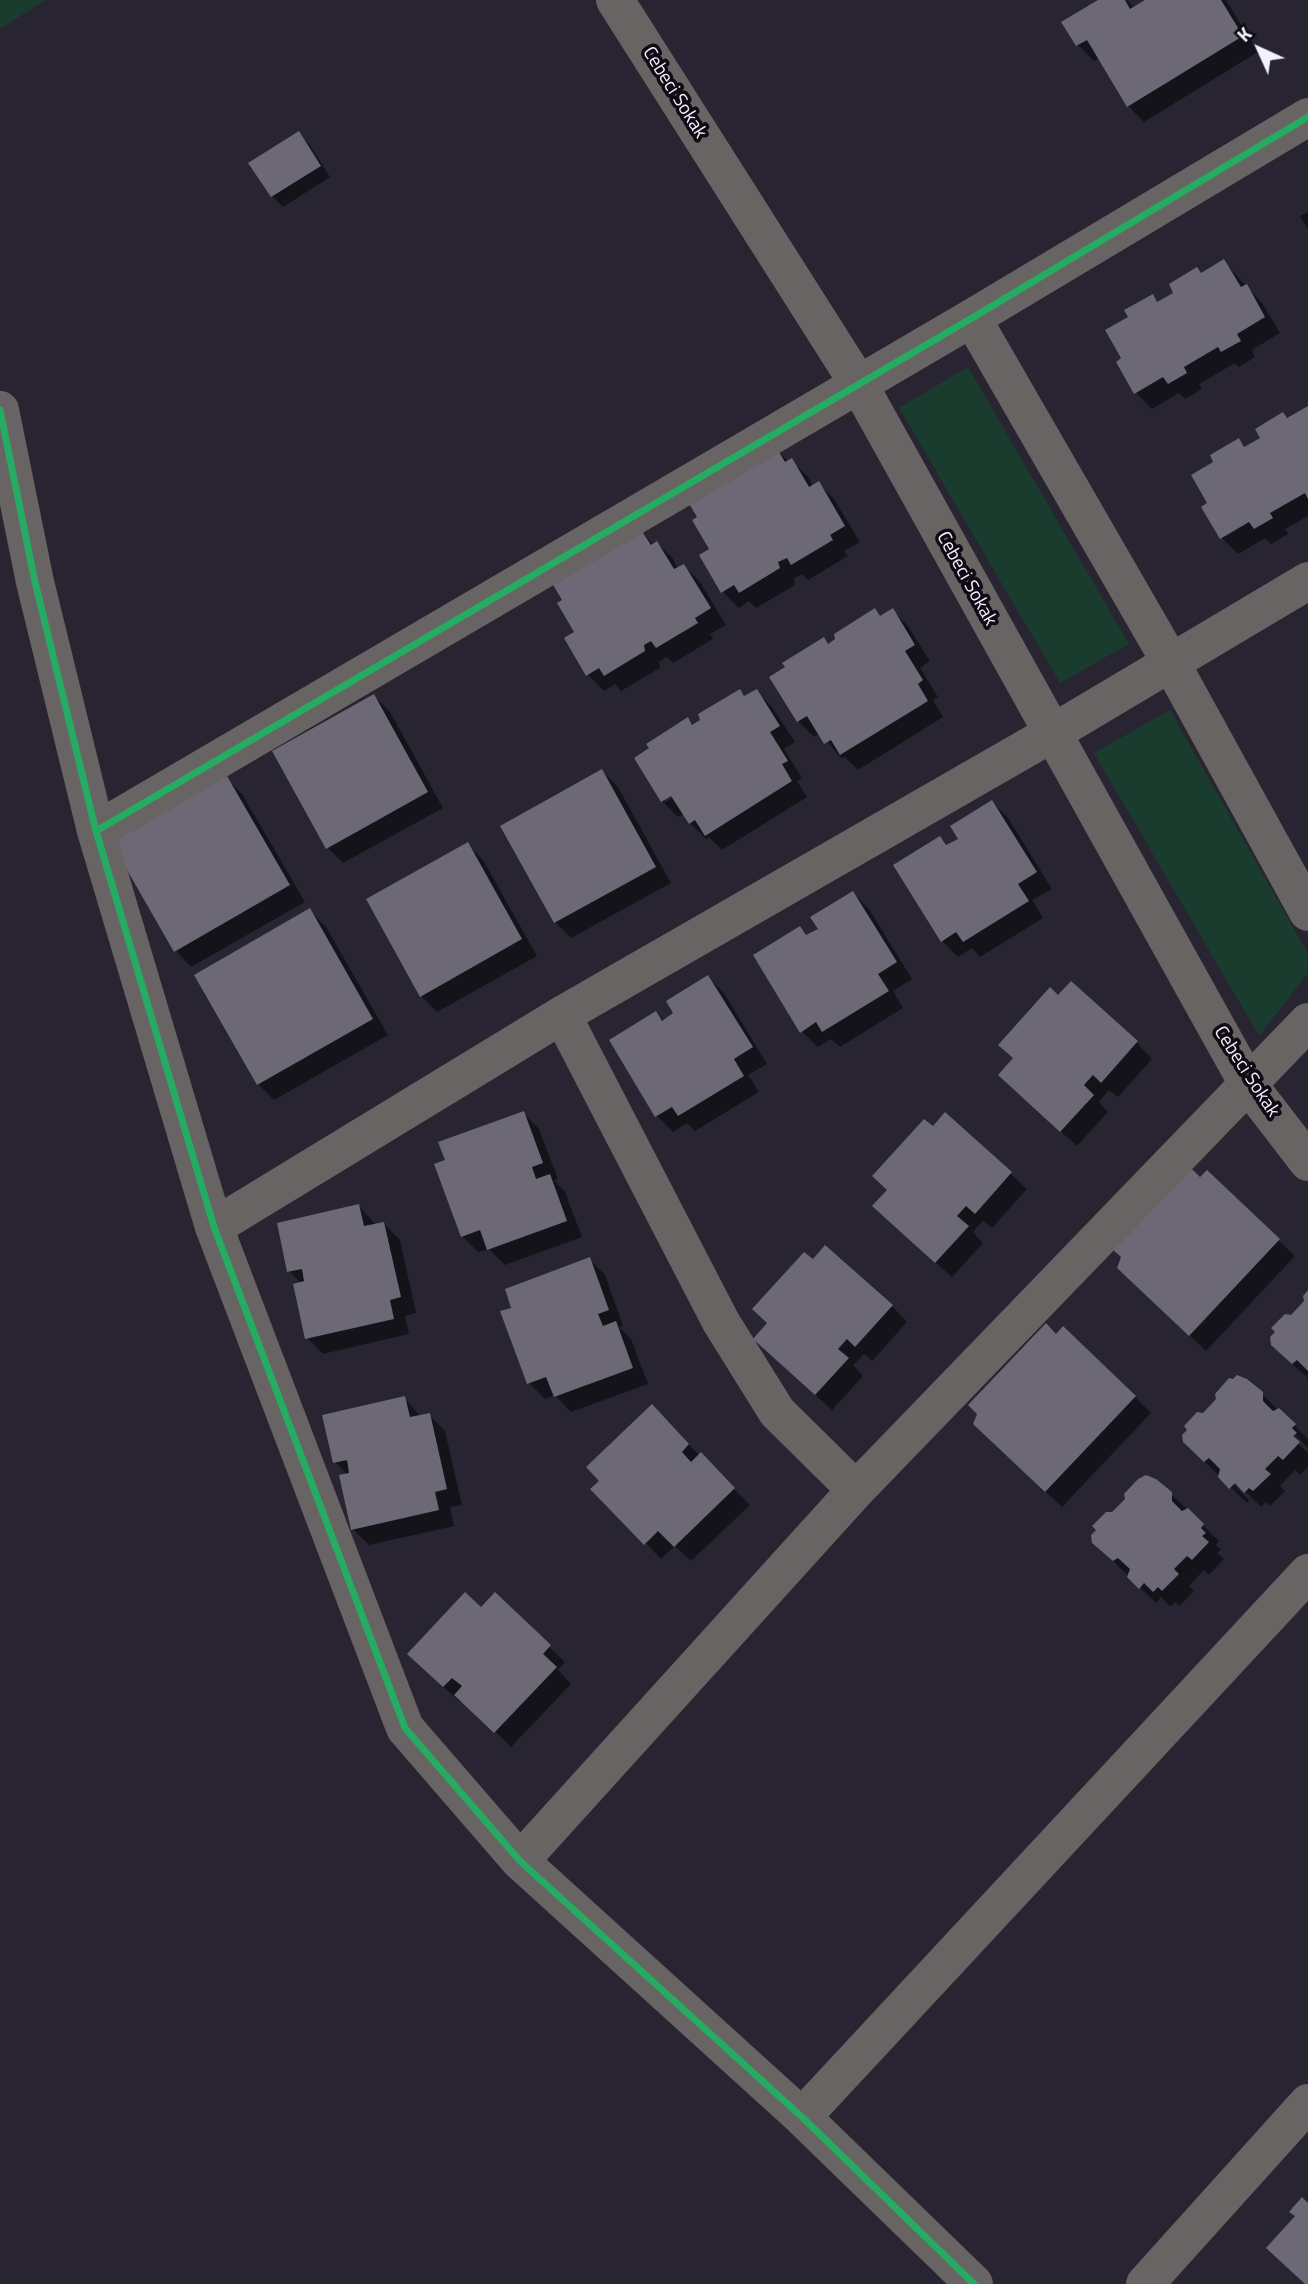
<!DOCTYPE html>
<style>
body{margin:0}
#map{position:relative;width:1308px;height:2284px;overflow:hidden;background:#282431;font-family:"Titillium Web",sans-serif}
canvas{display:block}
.north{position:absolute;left:1224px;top:14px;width:70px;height:70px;-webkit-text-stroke:5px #0f0b15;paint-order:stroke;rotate:315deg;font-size:19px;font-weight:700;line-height:28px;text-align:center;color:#f4f0fd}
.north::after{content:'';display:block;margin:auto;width:24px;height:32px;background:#f4f0fd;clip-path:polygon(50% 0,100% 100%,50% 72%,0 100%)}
</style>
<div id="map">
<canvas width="1308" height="2284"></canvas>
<div class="north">K</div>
</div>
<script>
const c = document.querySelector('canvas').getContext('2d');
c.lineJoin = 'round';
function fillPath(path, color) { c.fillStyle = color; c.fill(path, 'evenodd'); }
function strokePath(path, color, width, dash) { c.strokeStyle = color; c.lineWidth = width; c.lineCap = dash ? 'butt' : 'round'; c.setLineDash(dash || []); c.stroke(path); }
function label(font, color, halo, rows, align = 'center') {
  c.font = font + ' "Titillium Web",sans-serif'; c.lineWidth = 7; c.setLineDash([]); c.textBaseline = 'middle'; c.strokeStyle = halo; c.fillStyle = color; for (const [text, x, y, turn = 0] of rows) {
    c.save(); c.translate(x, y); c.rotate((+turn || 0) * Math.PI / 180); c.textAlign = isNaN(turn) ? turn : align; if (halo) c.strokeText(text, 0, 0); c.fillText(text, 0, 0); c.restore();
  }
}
const green = new Path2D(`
 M0,0H46L0,29Z
 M968,367L1129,644L1060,683L899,408Z
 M1170,710L1308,954V973L1259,1036L1094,753Z`);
const shadow = new Path2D(`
 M1101,0H1127L1135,9L1149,0H1226L1258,52L1144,122L1128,106L1100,58L1094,61L1078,45L1064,23Z
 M299,134L309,144L330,177L283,207L272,196Z
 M1308,212V229L1300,216Z
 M1224,262L1262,303L1280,333L1252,350L1255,357L1239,367L1235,363L1199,384L1202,389L1185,399L1179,393L1152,409L1136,393L1123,359L1130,317L1152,296L1159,303Z
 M1308,408V516L1285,529L1288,534L1271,544L1265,538L1238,554L1222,538L1204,507L1210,504L1216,462L1238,440L1246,448Z
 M776,449L789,462L792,461L808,477L813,486L818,483L834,499L860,542L844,551L848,556L808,580L802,574L794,579L795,585L756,608L749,601L739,608L723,592L701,556L711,550Z
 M641,532L654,545L657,543L673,559L678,569L684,566L700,582L726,625L710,634L713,639L673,663L667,657L659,662L660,668L621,691L615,684L604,691L588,675L576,633Z
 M892,610L908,626L930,661L920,668L938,697L933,700L943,717L858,770L845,757L841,758L820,733L814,737L798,721L823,639L829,645L875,611L881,617Z
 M739,691L746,698L756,691L772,707L795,742L784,749L802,778L797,781L807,797L722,850L709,837L706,839L690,823L684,814L678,817L662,801L636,759L688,719L694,726ZM679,793L664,803V798Z
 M374,696L390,712L443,808L343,863L327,847Z
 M602,771L618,787L671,883L571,938L555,922L502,827Z
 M226,778L242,794L305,902L191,967L176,951L114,843Z
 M992,802L1008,818L1052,889L1032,900L1043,918L980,957L972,948L958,957L942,941L940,838L948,846L960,839Z
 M467,844L483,860L537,956L437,1012L421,996Z
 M853,893L869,909L912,979L893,991L903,1008L840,1047L831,1039L818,1047L802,1032L800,928L808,936L820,929Z
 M310,911L326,927L388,1035L274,1100L258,1084Z
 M708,977L724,993L767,1064L748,1075L759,1092L695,1131L687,1123L673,1132L657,1116L611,1040L655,1013L664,1021L675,1014Z
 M1058,997L1137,1043L1152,1059L1118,1097L1109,1090L1099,1102L1108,1112L1077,1146L1016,1091L1014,1059Z
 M523,1113L539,1129L558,1179L554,1180L565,1192L582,1237L505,1265L489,1249L478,1252L462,1236Z
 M945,1114L1027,1189L992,1228L983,1221L973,1232L983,1243L952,1277L890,1222L889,1190Z
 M1207,1172L1295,1256L1206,1351L1135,1284Z
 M359,1206L376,1225L384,1224L400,1240L416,1313L405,1316L409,1334L323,1354L307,1338L302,1284L289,1271Z
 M589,1259L605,1275L623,1326L619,1327L631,1339L648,1384L571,1412L555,1395L545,1399L529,1383L514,1309Z
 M1308,1293V1378L1289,1361L1291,1316L1306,1302Z
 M892,1306L907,1322L872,1361L864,1354L853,1365L863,1376L832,1410L771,1355Z
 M1056,1336L1135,1397L1151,1413L1062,1507L991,1440Z
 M1262,1394L1308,1439V1448L1289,1428L1286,1431L1308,1453V1466L1300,1475L1295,1470L1280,1486L1285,1491L1270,1506L1266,1502L1261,1507L1232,1478L1230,1481L1249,1500L1247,1503L1201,1458L1203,1415Z
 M404,1398L421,1417L429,1415L445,1431L462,1505L450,1507L454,1526L369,1545L353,1529L348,1475L335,1462Z
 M667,1423L750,1505L691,1561L675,1546L661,1559L593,1489Z
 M1170,1493L1219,1541L1216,1545L1221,1550L1217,1553L1224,1559L1209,1575L1204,1570L1189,1586L1194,1591L1179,1606L1175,1602L1170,1607L1161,1597L1156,1603L1110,1558Z
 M481,1610L549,1647L565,1662L558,1670L571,1684L511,1747L462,1700L460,1702L425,1670Z`);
const building = new Path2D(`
 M1098,0H1125L1130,9L1145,0H1221L1243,36L1127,107L1087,40L1076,46L1061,22Z
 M299,131L321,166L271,197L248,163Z
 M1224,259L1241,287L1247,284L1265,317L1237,334L1241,341L1221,352L1218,347L1184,367L1187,373L1168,384L1163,377L1134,394L1116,362L1121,358L1105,330L1128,317L1124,310L1153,294L1157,302L1173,293L1169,284L1197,267L1201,273Z
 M1308,406V499L1305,493L1270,513L1273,518L1254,529L1249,522L1220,539L1201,507L1207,503L1191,475L1213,462L1210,455L1239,438L1244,447L1260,438L1255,429L1283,412L1287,418Z
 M776,447L785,462L792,458L809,487L819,481L845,526L830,535L833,540L791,565L787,558L778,562L780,568L739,593L734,585L721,593L699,555L709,549L692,520L697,517L687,500Z
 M641,530L651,545L657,541L674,569L684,564L711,608L695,618L698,623L656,648L651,641L644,645L645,651L604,676L599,668L586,676L564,638L574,632L557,603L562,600L552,583Z
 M875,608L880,616L893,608L915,645L905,651L923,680L918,684L928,701L840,755L831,740L824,744L807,716L797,722L769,677L785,667L782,663L824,637L828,644L835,639L834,634Z
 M740,689L744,696L757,689L780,726L770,732L788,761L782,764L792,781L705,836L695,820L689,824L671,796L661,802L634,758L649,748L646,744L688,717L692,725L700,720L698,714Z
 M374,694L428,792L326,849L272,751Z
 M602,769L656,867L554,923L500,826Z
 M227,776L290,885L174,952L111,842Z
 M992,800L1037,872L1018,884L1029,901L963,942L956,932L941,942L893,865L940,836L946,845L958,839L950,826Z
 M468,842L522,939L420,997L366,899Z
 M853,891L897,962L878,974L889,991L822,1032L816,1022L800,1033L753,955L800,926L806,935L818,929L810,917Z
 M310,908L373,1019L257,1085L194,975Z
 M708,975L753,1047L734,1059L744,1076L678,1116L672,1107L655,1117L609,1040L656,1011L662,1021L673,1013L666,1001Z
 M1071,981L1138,1041L1101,1083L1093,1075L1084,1085L1094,1095L1060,1132L998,1075L1013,1058L998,1045L1050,987L1058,995Z
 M524,1111L543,1163L532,1167L536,1179L550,1174L567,1221L487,1250L480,1230L461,1237L434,1164L445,1160L438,1142Z
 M945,1112L1012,1172L975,1214L966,1206L957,1216L969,1226L935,1263L872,1206L887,1190L872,1176L924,1119L933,1126Z
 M1190,1167L1200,1177L1207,1170L1280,1239L1189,1336L1117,1268L1121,1257L1112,1249Z
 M359,1204L364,1226L384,1222L401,1297L390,1300L394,1319L305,1339L293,1284L304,1281L302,1269L287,1272L277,1223Z
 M825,1245L893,1305L855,1347L847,1339L838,1349L849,1358L815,1395L753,1339L767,1323L752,1309L804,1252L813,1259Z
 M590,1257L609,1310L598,1314L603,1326L616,1321L633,1368L554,1397L546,1377L527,1384L500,1311L511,1308L505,1289Z
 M1308,1290V1371L1297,1360L1292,1364L1271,1345L1270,1337L1275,1332L1271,1328L1285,1314L1291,1315L1304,1301L1303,1296Z
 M1046,1323L1056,1334L1063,1326L1136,1396L1045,1492L973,1424L977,1414L968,1405Z
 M1237,1375L1247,1379L1263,1392V1401L1273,1411L1279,1408L1296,1424L1292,1428L1297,1433L1293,1436L1300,1442L1283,1460L1278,1456L1265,1469L1271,1474L1253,1491L1249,1488L1244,1493L1235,1483L1229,1489L1218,1477L1220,1469L1209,1458L1204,1462L1183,1442L1182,1435L1187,1430L1184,1426L1197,1412L1203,1413L1216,1399L1215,1394L1229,1378L1233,1379Z
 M405,1396L410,1417L430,1413L447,1489L435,1492L439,1510L351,1530L339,1475L349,1473L347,1460L333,1463L322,1415Z
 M652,1404L689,1444L682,1452L691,1462L701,1452L735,1488L674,1547L658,1531L644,1545L590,1489L599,1481L586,1467Z
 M1146,1475L1156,1479L1172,1492V1501L1182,1511L1188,1508L1204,1524L1201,1528L1206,1533L1202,1536L1209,1542L1192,1560L1187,1556L1174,1569L1179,1574L1162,1591L1158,1587L1153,1592L1144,1583L1139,1589L1127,1577L1130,1569L1118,1558L1113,1561L1092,1543L1091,1535L1096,1530L1092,1526L1106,1512H1112L1125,1499L1124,1494L1138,1479Z
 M465,1592L481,1607L495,1592L551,1645L543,1654L557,1667L494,1733L454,1695L462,1686L452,1678L443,1687L407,1654Z
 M1302,2197L1308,2203V2284H1305L1266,2248L1295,2216L1289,2212Z`);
const minor = new Path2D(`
 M615,0L858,383L1248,1084L1308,1162
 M972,318L1171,663L1308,912
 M0,410L35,582L96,831L214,1227L405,1728L520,1861L802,2117L974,2284
 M96,831L972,318L1308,117
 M562,1015L721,1322L777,1412L856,1490
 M214,1227L562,1015L1051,734L1308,581
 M520,1861L856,1490L1308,1022
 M802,2117L1308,1573
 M1145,2284L1308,2103`);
const cycleway = new Path2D(`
 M0,410L35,582L96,831L214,1227L405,1728L520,1861L802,2117L974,2284
 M96,831L972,318L1308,117`);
const streetNames = [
 ["Cebeci Sokak",674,93,58],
 ["Cebeci Sokak",966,579,61],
 ["Cebeci Sokak",1246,1072,57]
];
fillPath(green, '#1a3c2f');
fillPath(shadow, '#0007');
fillPath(building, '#6c6876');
strokePath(minor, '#676463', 38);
strokePath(cycleway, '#26ab63', 7);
label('19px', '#f4f0fd', '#0f0b15', streetNames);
</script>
